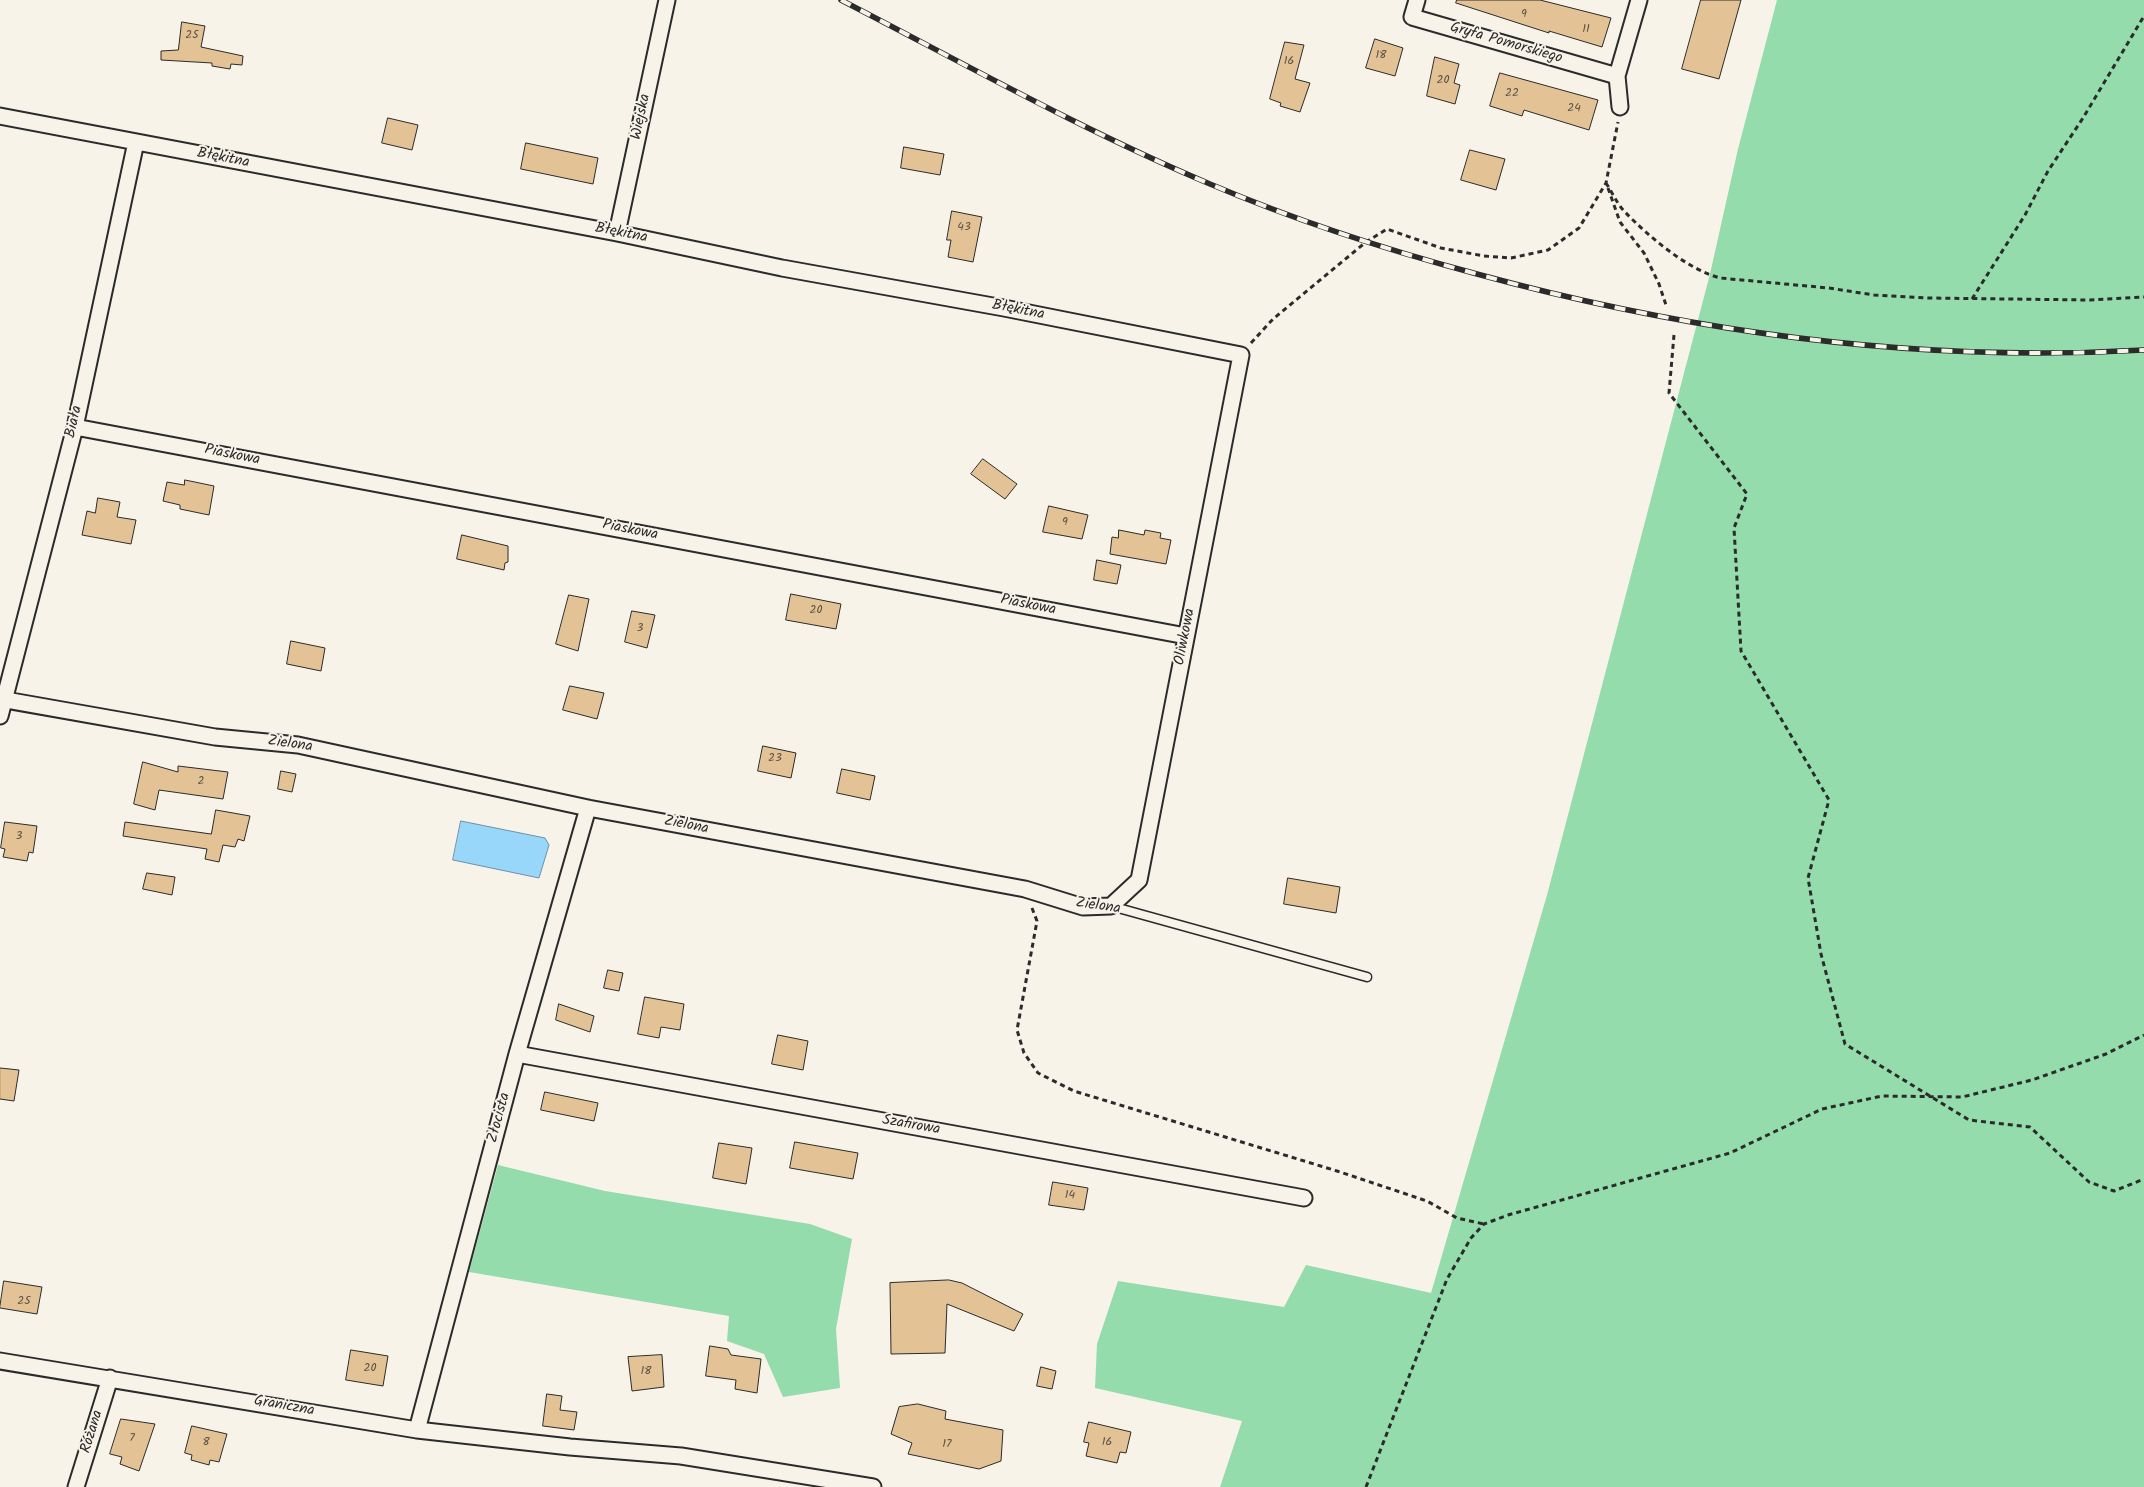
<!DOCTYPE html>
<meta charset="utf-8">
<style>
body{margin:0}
canvas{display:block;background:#f7f3e8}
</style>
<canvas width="2144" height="1487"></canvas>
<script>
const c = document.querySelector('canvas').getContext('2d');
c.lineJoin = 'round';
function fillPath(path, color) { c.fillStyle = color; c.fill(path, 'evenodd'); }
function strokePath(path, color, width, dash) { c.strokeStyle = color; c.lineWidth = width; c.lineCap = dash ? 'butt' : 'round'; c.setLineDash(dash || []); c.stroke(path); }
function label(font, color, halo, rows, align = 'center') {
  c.font = font + ' Kalam,sans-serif'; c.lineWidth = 4; c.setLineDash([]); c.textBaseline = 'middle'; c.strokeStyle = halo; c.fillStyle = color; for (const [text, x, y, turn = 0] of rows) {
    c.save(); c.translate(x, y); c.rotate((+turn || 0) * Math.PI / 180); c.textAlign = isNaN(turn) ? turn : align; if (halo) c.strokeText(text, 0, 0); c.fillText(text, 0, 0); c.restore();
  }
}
const green = new Path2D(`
 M1777,0H2144V1487H1220L1242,1421L1095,1388L1097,1344L1118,1281L1284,1307L1306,1265L1431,1293L1547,895L1710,274L1738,149Z
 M498,1165L605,1191L810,1224L852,1239L836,1329L840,1388L783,1397L764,1354L727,1341L729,1316L469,1272Z`);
const water = new Path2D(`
 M461,821L545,838L549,845L539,878L453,860Z`);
const building = new Path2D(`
 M1457,0H1540L1611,18L1602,47L1549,31V33L1456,3Z
 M1701,0H1741L1719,79L1682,69Z
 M182,22L205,26L201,47L243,56L242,65L231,64L230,69L212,66V63L161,60V51L178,50Z
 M1375,39L1403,48L1395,76L1366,68Z
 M1285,42L1304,45L1295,79L1310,83L1300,112L1280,106L1281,103L1270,99Z
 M1435,57L1459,64L1454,83L1460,85L1455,104L1427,96Z
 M1500,73L1598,100L1589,130L1524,110L1522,116L1490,106Z
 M388,118L418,125L412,150L382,143Z
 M526,143L598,158L593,184L521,169Z
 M904,147L944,154L940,175L901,168Z
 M1470,150L1505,159L1496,190L1461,180Z
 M952,211L982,217L973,262L948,257L951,240H947Z
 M983,459L1017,484L1005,499L971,474Z
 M185,480L214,486L209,515L180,509V505L163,501L167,482L184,485Z
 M98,498L120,502L117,517L136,520L131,544L82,535L87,511L95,513Z
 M1049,506L1088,515L1082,539L1043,532Z
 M1119,530L1144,535L1145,530L1161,533L1160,538L1171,540L1166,564L1110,554L1112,537L1118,538Z
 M462,535L508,546V562L505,563L504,570L457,559Z
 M1097,560L1121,565L1117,584L1094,580Z
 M791,594L841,604L836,629L786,620Z
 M569,595L589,599L578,651L556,644Z
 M632,611L655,615L647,648L625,642Z
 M291,641L325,648L321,671L287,664Z
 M570,686L604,693L597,719L563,710Z
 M763,746L796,753L791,778L758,771Z
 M143,762L178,772V766L228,772L223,799L159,790L155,810L134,804Z
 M842,769L875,776L870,800L837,793Z
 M281,771L296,774L292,792L278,789Z
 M216,810L250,816L244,841L238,839L235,847L223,845L219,862L205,859L207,849L123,836L125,822L211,834Z
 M5,822L37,826L33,853L29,852L27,861L3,857L5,849L1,848Z
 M147,873L175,877L172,895L143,889Z
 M1288,878L1340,887L1336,913L1284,904Z
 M608,970L623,973L619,991L604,988Z
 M645,997L684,1004L680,1030L661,1027L659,1038L638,1034Z
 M559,1004L594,1016L590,1032L556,1020Z
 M778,1035L808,1041L803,1070L772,1064Z
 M0,1068L19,1070L14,1101L0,1099Z
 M545,1092L598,1103L594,1121L541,1110Z
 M795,1142L858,1153L853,1179L790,1168Z
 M719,1143L752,1148L746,1184L713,1178Z
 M1053,1182L1088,1188L1084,1210L1049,1205Z
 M949,1280L962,1283L1023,1314L1014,1331L947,1304L945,1353L891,1354L890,1283Z
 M4,1281L42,1287L37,1314L0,1308Z
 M710,1346L728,1349L731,1355L761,1359L757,1393L735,1389L736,1380L706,1376Z
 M351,1350L388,1356L383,1386L346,1380Z
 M662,1355L664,1387L632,1391L628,1357Z
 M1041,1367L1056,1371L1052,1389L1037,1386Z
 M547,1394L562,1396L560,1410L577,1412L574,1430L543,1426Z
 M918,1404L946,1411L945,1419L1003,1430L1001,1461L979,1469L908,1454L912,1443L891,1434L899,1407Z
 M121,1419L155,1424L139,1471L120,1464L122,1457L110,1454Z
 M1089,1422L1131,1432L1126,1453L1120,1452L1117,1463L1086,1456L1089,1443L1084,1442Z
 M192,1426L227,1434L219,1462L210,1460L209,1465L191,1460L192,1455L185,1453Z`);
const path = new Path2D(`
 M1606,183C1612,192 1617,204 1625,212C1649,237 1687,269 1720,278L1829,288L1874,295L1928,298L2090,300L2144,297
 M1608,188L1620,222L1644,253L1659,284L1667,308
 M1972,299L2025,215L2048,171L2083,118L2144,16
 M1674,335L1669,393L1747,494L1734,528L1741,651L1829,800L1808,878L1821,954L1845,1044L1969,1120L2030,1127L2089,1182L2114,1191L2144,1179
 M1251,343L1273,319L1366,242L1387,229L1441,248L1484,256L1511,258L1548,250L1579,228L1606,183L1618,122
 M1032,908L1037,921L1017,1030L1024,1053L1038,1073L1074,1091L1337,1171L1427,1201L1457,1218L1484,1224
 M1366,1487L1447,1279L1471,1238L1484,1224L1508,1215L1730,1153L1822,1109L1882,1096L1962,1097L2032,1080L2106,1054L2144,1035`);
const service = new Path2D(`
 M1111,906L1367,977`);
const minor = new Path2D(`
 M1417,0L1412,17L1617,76
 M1620,107L1617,76L1639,0
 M0,116L617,233L782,268L1004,308L1241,355L1139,880L1111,906L1083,907L1025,889L588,808L298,745L215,737L0,699
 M617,233L667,0
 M75,427L1186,636
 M0,716L75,427L136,142
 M517,1054L1304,1198
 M0,1361L417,1430L570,1447L681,1456L873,1487
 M417,1430L517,1054L588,808
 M76,1487L110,1378`);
const rail = new Path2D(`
 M841,0C963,63 1084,131 1210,184C1297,221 1387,250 1477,274C1694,333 1919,363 2144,350`);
const numberNames = [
 ["9",1524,15],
 ["11",1586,30],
 ["25",192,36],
 ["18",1381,56],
 ["16",1289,62],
 ["20",1443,81],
 ["22",1512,94],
 ["24",1574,109],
 ["43",964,228],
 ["9",1065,523],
 ["20",816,611],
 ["3",640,629],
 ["23",775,759],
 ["2",201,782],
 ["3",19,837],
 ["14",1070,1196],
 ["25",24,1302],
 ["20",370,1369],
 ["18",646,1372],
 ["7",132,1439],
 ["8",206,1443],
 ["16",1107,1443],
 ["17",947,1445]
];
const streetNames = [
 ["Gryfa Pomorskiego",1506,44,16],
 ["Wiejska",642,117,-78],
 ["Błękitna",223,159,11],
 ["Błękitna",621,234,11],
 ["Błękitna",1018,311,11],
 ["Biała",75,422,-77],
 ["Piaskowa",232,456,11],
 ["Piaskowa",630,531,11],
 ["Piaskowa",1028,606,11],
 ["Oliwkowa",1186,637,-79],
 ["Zielona",290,745,8],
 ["Zielona",686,826,11],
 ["Zielona",1098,907,8],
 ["Złocista",500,1118,-75],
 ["Szafirowa",911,1126,10],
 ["Graniczna",284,1407,10],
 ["Różana",93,1432,-73]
];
fillPath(green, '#94dcab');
fillPath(water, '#98d6fa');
strokePath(water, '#6c92a7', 1);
fillPath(building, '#e3c295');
strokePath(building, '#2b2b2b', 1);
strokePath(service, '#2b2b2b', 11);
strokePath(minor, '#2b2b2b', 19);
strokePath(path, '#2b2b2b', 3, [5, 4]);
strokePath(service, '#f7f3e8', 8);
strokePath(minor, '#f7f3e8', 15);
strokePath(rail, '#2b2b2b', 5.5);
strokePath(rail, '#f7f3e8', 4, [11]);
label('12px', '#595146', null, numberNames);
label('15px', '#2b2b2b', '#f7f3e8', streetNames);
</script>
